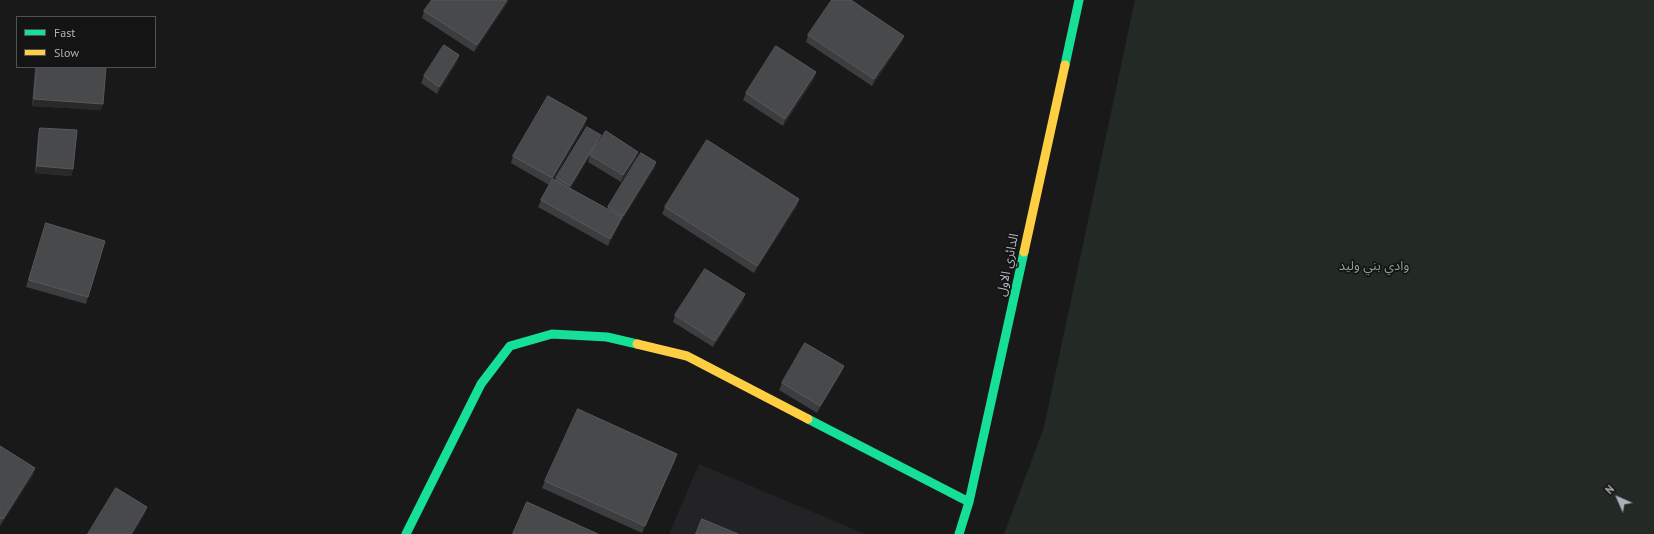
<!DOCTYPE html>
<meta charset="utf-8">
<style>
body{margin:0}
#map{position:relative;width:1654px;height:534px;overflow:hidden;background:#19191a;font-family:"PT Sans",sans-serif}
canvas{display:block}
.legend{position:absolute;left:16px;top:16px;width:140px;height:52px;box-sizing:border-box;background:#141415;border:1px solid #515257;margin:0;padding:5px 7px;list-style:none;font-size:12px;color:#acb0b9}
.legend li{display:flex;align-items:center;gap:8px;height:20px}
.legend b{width:20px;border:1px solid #515257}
.north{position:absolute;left:1598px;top:478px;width:40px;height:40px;-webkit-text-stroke:3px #141415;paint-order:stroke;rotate:315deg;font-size:11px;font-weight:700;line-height:16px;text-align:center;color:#acb0b9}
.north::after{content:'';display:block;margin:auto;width:14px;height:18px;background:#acb0b9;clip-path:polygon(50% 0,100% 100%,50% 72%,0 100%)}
</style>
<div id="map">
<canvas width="1654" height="534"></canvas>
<ul class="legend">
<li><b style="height:5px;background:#16e098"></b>Fast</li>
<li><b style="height:5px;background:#ffcf43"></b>Slow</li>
</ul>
<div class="north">N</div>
</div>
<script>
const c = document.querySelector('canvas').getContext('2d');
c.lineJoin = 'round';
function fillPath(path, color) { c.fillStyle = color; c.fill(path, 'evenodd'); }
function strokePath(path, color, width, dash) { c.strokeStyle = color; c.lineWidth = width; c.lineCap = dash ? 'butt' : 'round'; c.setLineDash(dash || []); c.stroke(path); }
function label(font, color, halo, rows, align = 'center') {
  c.font = font + ' "PT Sans","Noto Sans Arabic",sans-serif'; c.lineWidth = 3.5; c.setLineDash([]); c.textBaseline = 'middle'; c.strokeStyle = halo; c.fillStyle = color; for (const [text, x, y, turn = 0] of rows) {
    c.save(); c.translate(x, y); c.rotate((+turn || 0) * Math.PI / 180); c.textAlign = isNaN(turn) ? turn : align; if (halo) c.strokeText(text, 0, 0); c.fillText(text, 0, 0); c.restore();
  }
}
const built = new Path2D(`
 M699,464L865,534H669Z`);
const green = new Path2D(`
 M1135,0H1654V534H1004L1044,427Z`);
const fast = new Path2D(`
 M1065,65L1079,0
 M808,419L969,502
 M406,534L481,384L510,346L552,334L607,337L637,344
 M959,534L969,502L1024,252`);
const slow = new Path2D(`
 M1024,252L1065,65
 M637,344L687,356L808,419`);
const wall = new Path2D(`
 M508,2L474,52L422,18L424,11Z
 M808,35L904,36L901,43L872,86L806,42Z
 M459,55L457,62L437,94L421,83L424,76Z
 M35,67H106L101,110L32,106Z
 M816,72L814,79L783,126L743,100L746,93Z
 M585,125L553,179L555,180L556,178L598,142L570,188L608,209V207L656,162L654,169L620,222L608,246L538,207L541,200L549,185L511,163L513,156Z
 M40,128L73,169L71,176L35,173L38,134Z
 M590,155L636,159L621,182L588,162Z
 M799,199L797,206L754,273L662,214L665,207Z
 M46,223L88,297L86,304L26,287Z
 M745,294L743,301L713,347L673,322L675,315Z
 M844,366L841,373L817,413L779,390L782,383Z
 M0,446L35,468L33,475L0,526Z
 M675,461L642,533L542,488L545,481Z`);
const shadedWall = new Path2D(`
 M507,0H508V2L474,52L477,45Z
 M904,36L901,43L872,86L874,79Z
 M459,55L457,62L437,94L439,87Z
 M816,72L814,79L783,126L785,119Z
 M34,99L103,104L101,110L32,106Z
 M587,118L585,125L550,185L552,178Z
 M601,135L598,142L568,193L570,186Z
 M638,152L636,159L621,182L623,175Z
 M656,162L654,169L621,222L623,216Z
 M37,166L73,169L71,176L35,173Z
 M799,199L797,206L754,273L757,266Z
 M622,217L620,224L608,246L610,239Z
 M745,294L743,301L713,347L715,341Z
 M844,366L841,373L817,413L820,406Z
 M677,454L675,461L642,533L645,526Z
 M35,468L33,475L0,526L3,519Z
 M147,507L145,514L133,534H131Z`);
const building = new Path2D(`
 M432,0H507L477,45L424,11Z
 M832,0H851L904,36L874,79L808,35Z
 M444,45L459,55L439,87L424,76Z
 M776,46L816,72L785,119L746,93Z
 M37,67H106L103,104L34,99Z
 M548,96L587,118L552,178L513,156Z
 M587,127L601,135L570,186L556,178Z
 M40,128L77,130L73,169L37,166Z
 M606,131L638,152L623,175L590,155Z
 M707,140L799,199L757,266L665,207Z
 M641,153L656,162L623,216L608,207Z
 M553,179L622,217L610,239L541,200Z
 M46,223L105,241L88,297L29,280Z
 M705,269L745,294L715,341L675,315Z
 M805,343L844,366L820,406L782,383Z
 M578,409L677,454L645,526L545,481Z
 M0,446L35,468L3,519L0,518Z
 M116,488L147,507L131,534H88Z
 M527,502L598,534H513Z
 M702,519L738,534H696Z`);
const streetNames = [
 ["الدائري الاول",1008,265,-78]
];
const parkNames = [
 ["وادي بني وليد",1374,266]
];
fillPath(built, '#232325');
fillPath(green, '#232924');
strokePath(fast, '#16e098', 9);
strokePath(slow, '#ffcf43', 9);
fillPath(wall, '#3c3d3e');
fillPath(shadedWall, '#29292a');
fillPath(building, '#48494b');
strokePath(building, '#58595d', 1);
label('13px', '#acb0b9', '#141415', streetNames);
label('13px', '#85a288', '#141415', parkNames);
</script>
